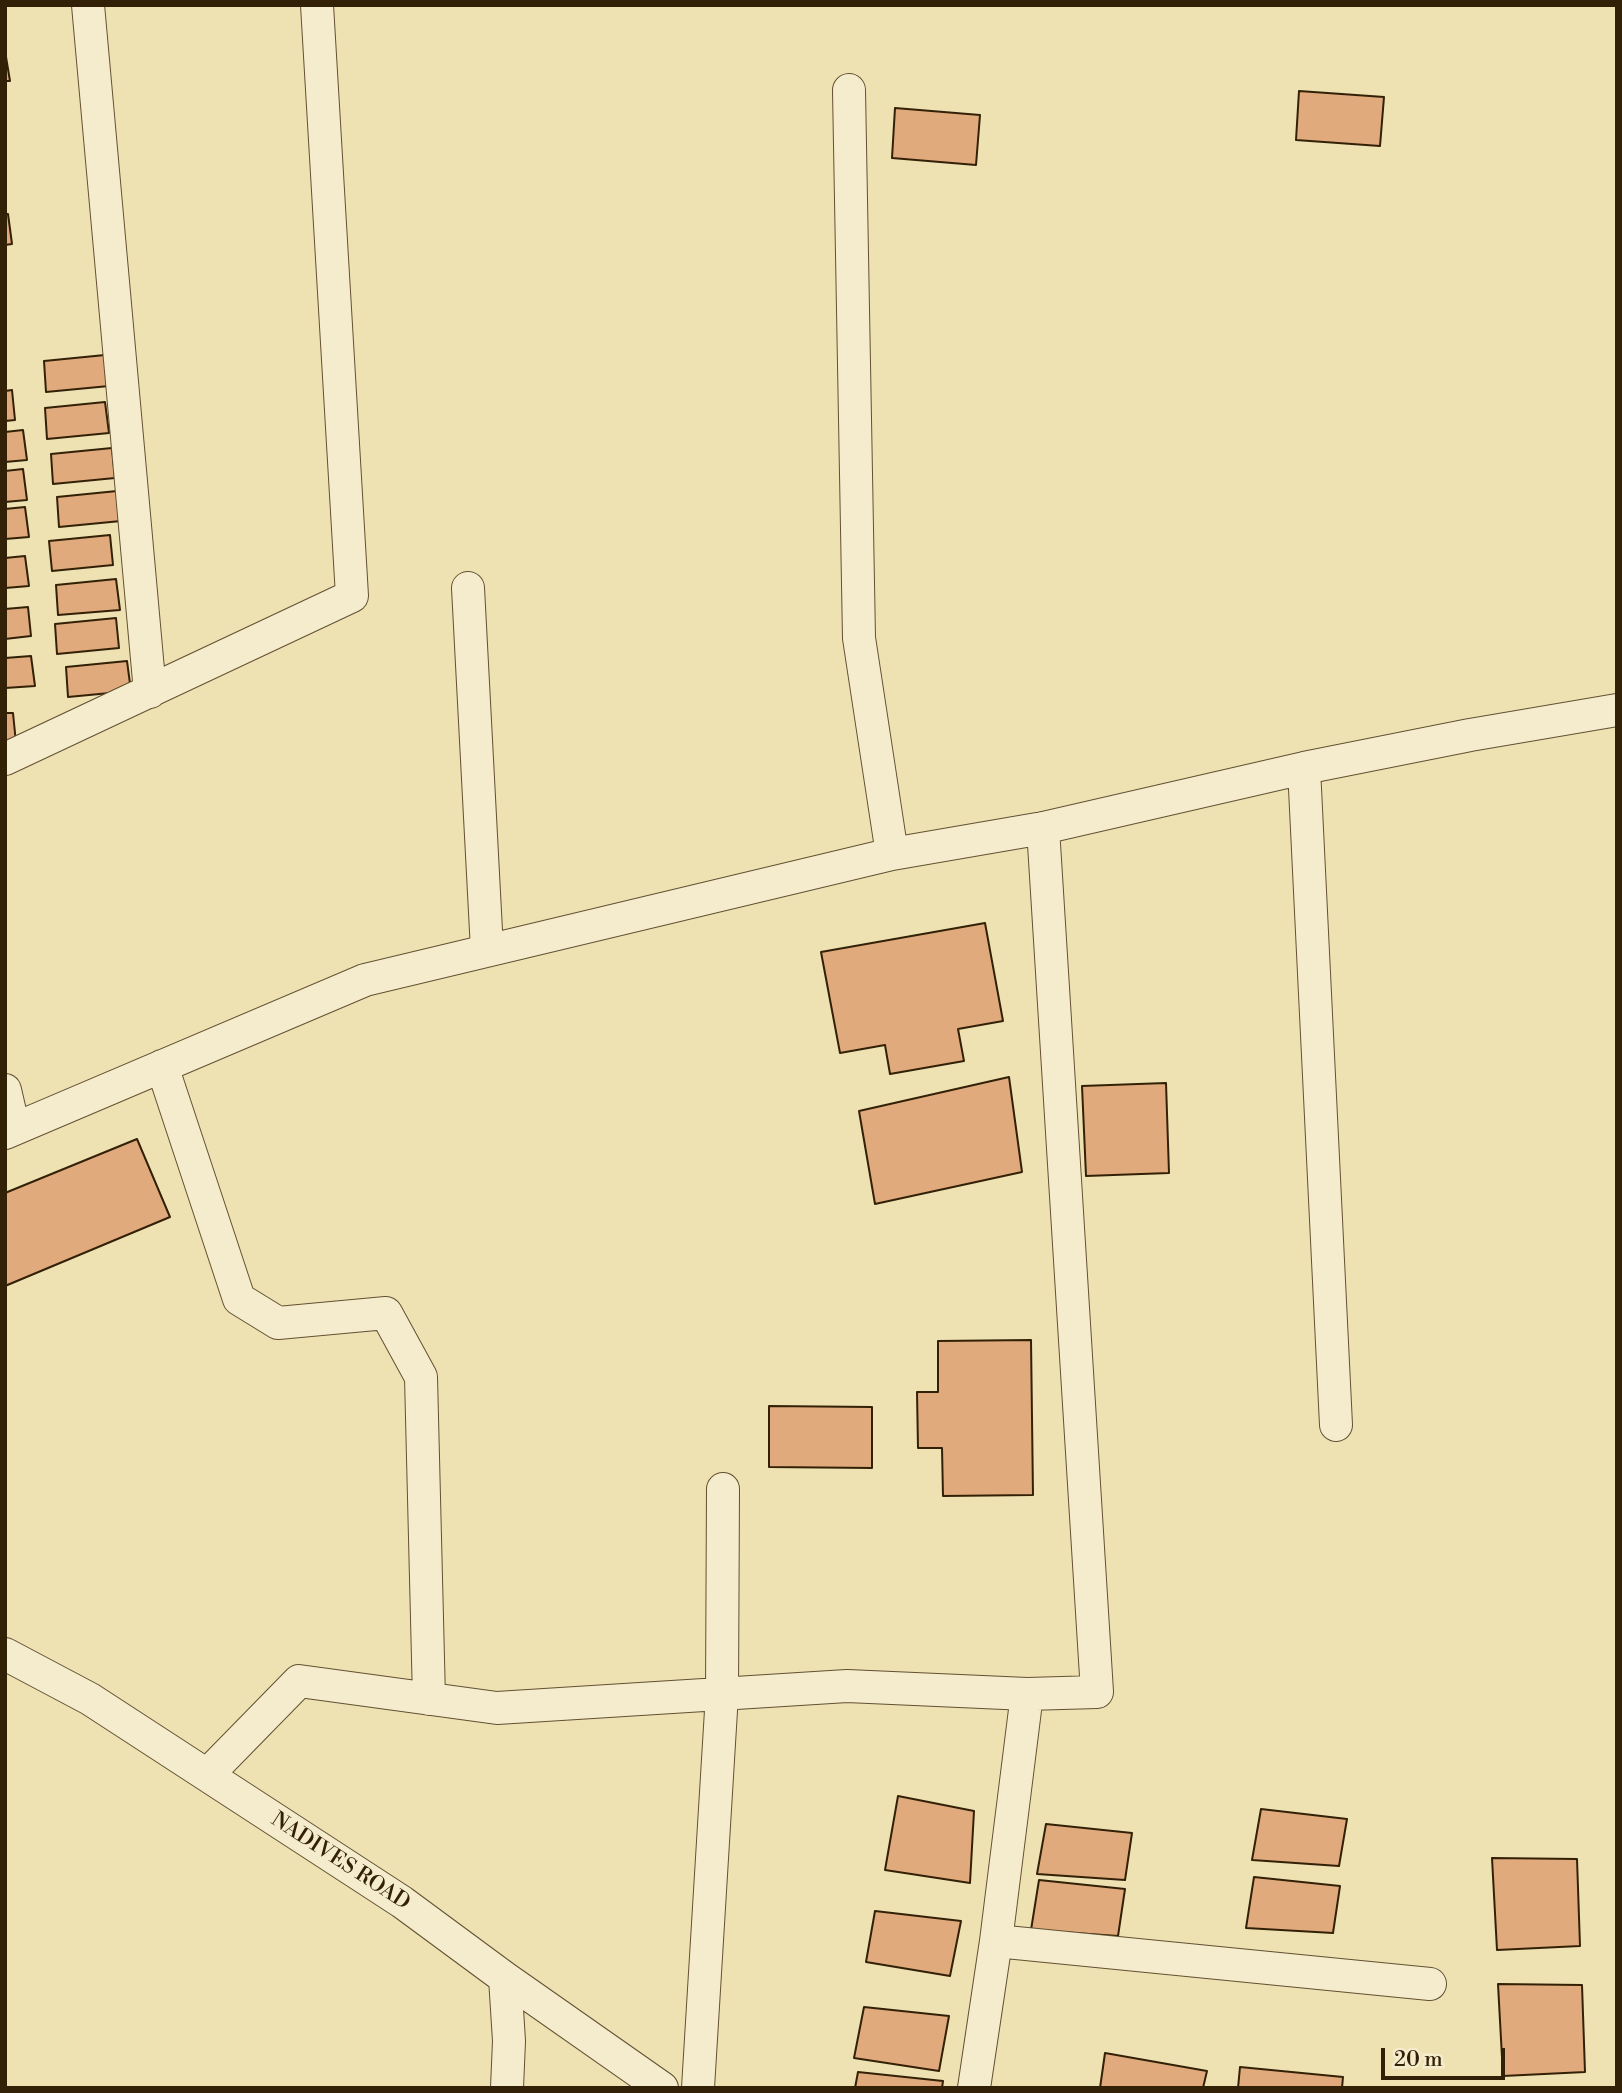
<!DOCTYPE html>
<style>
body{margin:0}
#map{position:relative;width:1622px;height:2093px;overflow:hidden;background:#eee1b2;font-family:"Libre Bodoni",serif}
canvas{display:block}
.frame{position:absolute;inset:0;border:7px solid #332107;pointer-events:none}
.scale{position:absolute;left:1381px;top:2048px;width:124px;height:32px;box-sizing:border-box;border:4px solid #332107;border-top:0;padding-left:9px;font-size:21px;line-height:24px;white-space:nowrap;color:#332107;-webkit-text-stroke:5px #f4eccd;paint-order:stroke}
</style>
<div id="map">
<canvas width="1622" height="2093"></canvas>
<div class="frame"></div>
<div class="scale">20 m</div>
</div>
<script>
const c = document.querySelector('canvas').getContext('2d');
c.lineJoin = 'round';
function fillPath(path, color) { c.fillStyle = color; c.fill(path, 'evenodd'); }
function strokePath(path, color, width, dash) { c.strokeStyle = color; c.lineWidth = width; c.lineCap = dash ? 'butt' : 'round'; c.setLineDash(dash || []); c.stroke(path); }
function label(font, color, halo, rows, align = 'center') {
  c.font = font + ' "Libre Bodoni",serif'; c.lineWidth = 7; c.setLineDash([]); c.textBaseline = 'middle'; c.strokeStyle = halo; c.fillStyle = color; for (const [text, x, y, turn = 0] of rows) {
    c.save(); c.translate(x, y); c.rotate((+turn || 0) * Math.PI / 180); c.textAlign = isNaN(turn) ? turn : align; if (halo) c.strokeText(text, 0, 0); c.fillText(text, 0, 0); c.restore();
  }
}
const building = new Path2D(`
 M5,51L10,81H5Z
 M1299,91L1384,97L1380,146L1296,140Z
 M895,108L980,115L976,165L892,158Z
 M5,214H8L12,244L5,245Z
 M105,355L109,386L46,392L44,361Z
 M12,390L15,420L5,421V391Z
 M105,402L109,433L47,439L45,408Z
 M23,430L27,460L5,462V432Z
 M112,448L115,478L53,484L51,454Z
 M23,469L27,500L5,502V471Z
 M117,491L121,521L59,527L57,497Z
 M25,507L29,537L5,539V509Z
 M110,535L113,565L52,571L49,541Z
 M25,556L29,586L5,588V558Z
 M116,579L120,610L58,615L56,585Z
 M28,607L31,636L5,639V609Z
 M116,618L119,648L57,654L55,624Z
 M31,656L35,686L5,688V658Z
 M127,661L131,691L68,697L66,667Z
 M5,713H13L16,743L5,744Z
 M985,923L1003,1021L958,1029L964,1061L890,1074L885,1045L840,1053L821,952Z
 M1009,1077L1022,1172L875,1204L859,1111Z
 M1166,1083L1169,1173L1086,1176L1082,1086Z
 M137,1139L170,1217L5,1286V1193Z
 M1031,1340L1033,1495L943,1496L942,1448H918L917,1392H938V1341Z
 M769,1406L872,1407V1468L769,1467Z
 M898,1796L974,1811L970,1883L885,1870Z
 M1261,1809L1347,1819L1339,1866L1252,1860Z
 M1046,1824L1132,1833L1125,1880L1037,1874Z
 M1492,1858L1577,1859L1580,1946L1497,1950Z
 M1254,1877L1340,1886L1333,1933L1246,1928Z
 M1039,1880L1125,1889L1118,1936L1031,1930Z
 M875,1911L961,1921L950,1976L866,1962Z
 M1498,1984L1582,1985L1585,2072L1503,2076Z
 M864,2007L949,2016L939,2071L854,2058Z
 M1105,2053L1207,2071L1203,2088H1100Z
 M1240,2067L1343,2077L1342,2088H1238Z
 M858,2072L943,2081L942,2088H855Z`);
const street = new Path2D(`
 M88,5L150,692
 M849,90L859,638L892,854
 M468,588L487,950
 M5,759L352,596L317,5
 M1304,768L1336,1425
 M162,1066L239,1299L278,1323L386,1313L421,1377L429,1699
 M5,1090L14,1129
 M5,1133L365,980L892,854L1043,828L1304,768L1470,735L1617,710
 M5,1654L90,1699L402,1902L505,1978L662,2088
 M1027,1694L996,1941L1430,1984
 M207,1775L299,1681L497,1708L847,1686L1027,1694L1097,1692L1043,828
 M505,1978L509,2041L507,2088
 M698,2088L722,1694L723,1489
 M974,2088L996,1941`);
const streetNames = [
 ["NADIVES ROAD",340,1862,33]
];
fillPath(building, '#e0aa7d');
strokePath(building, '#332107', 2);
strokePath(street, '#625132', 34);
strokePath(street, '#f4eccd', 32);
label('21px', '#332107', '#f4eccd', streetNames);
</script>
